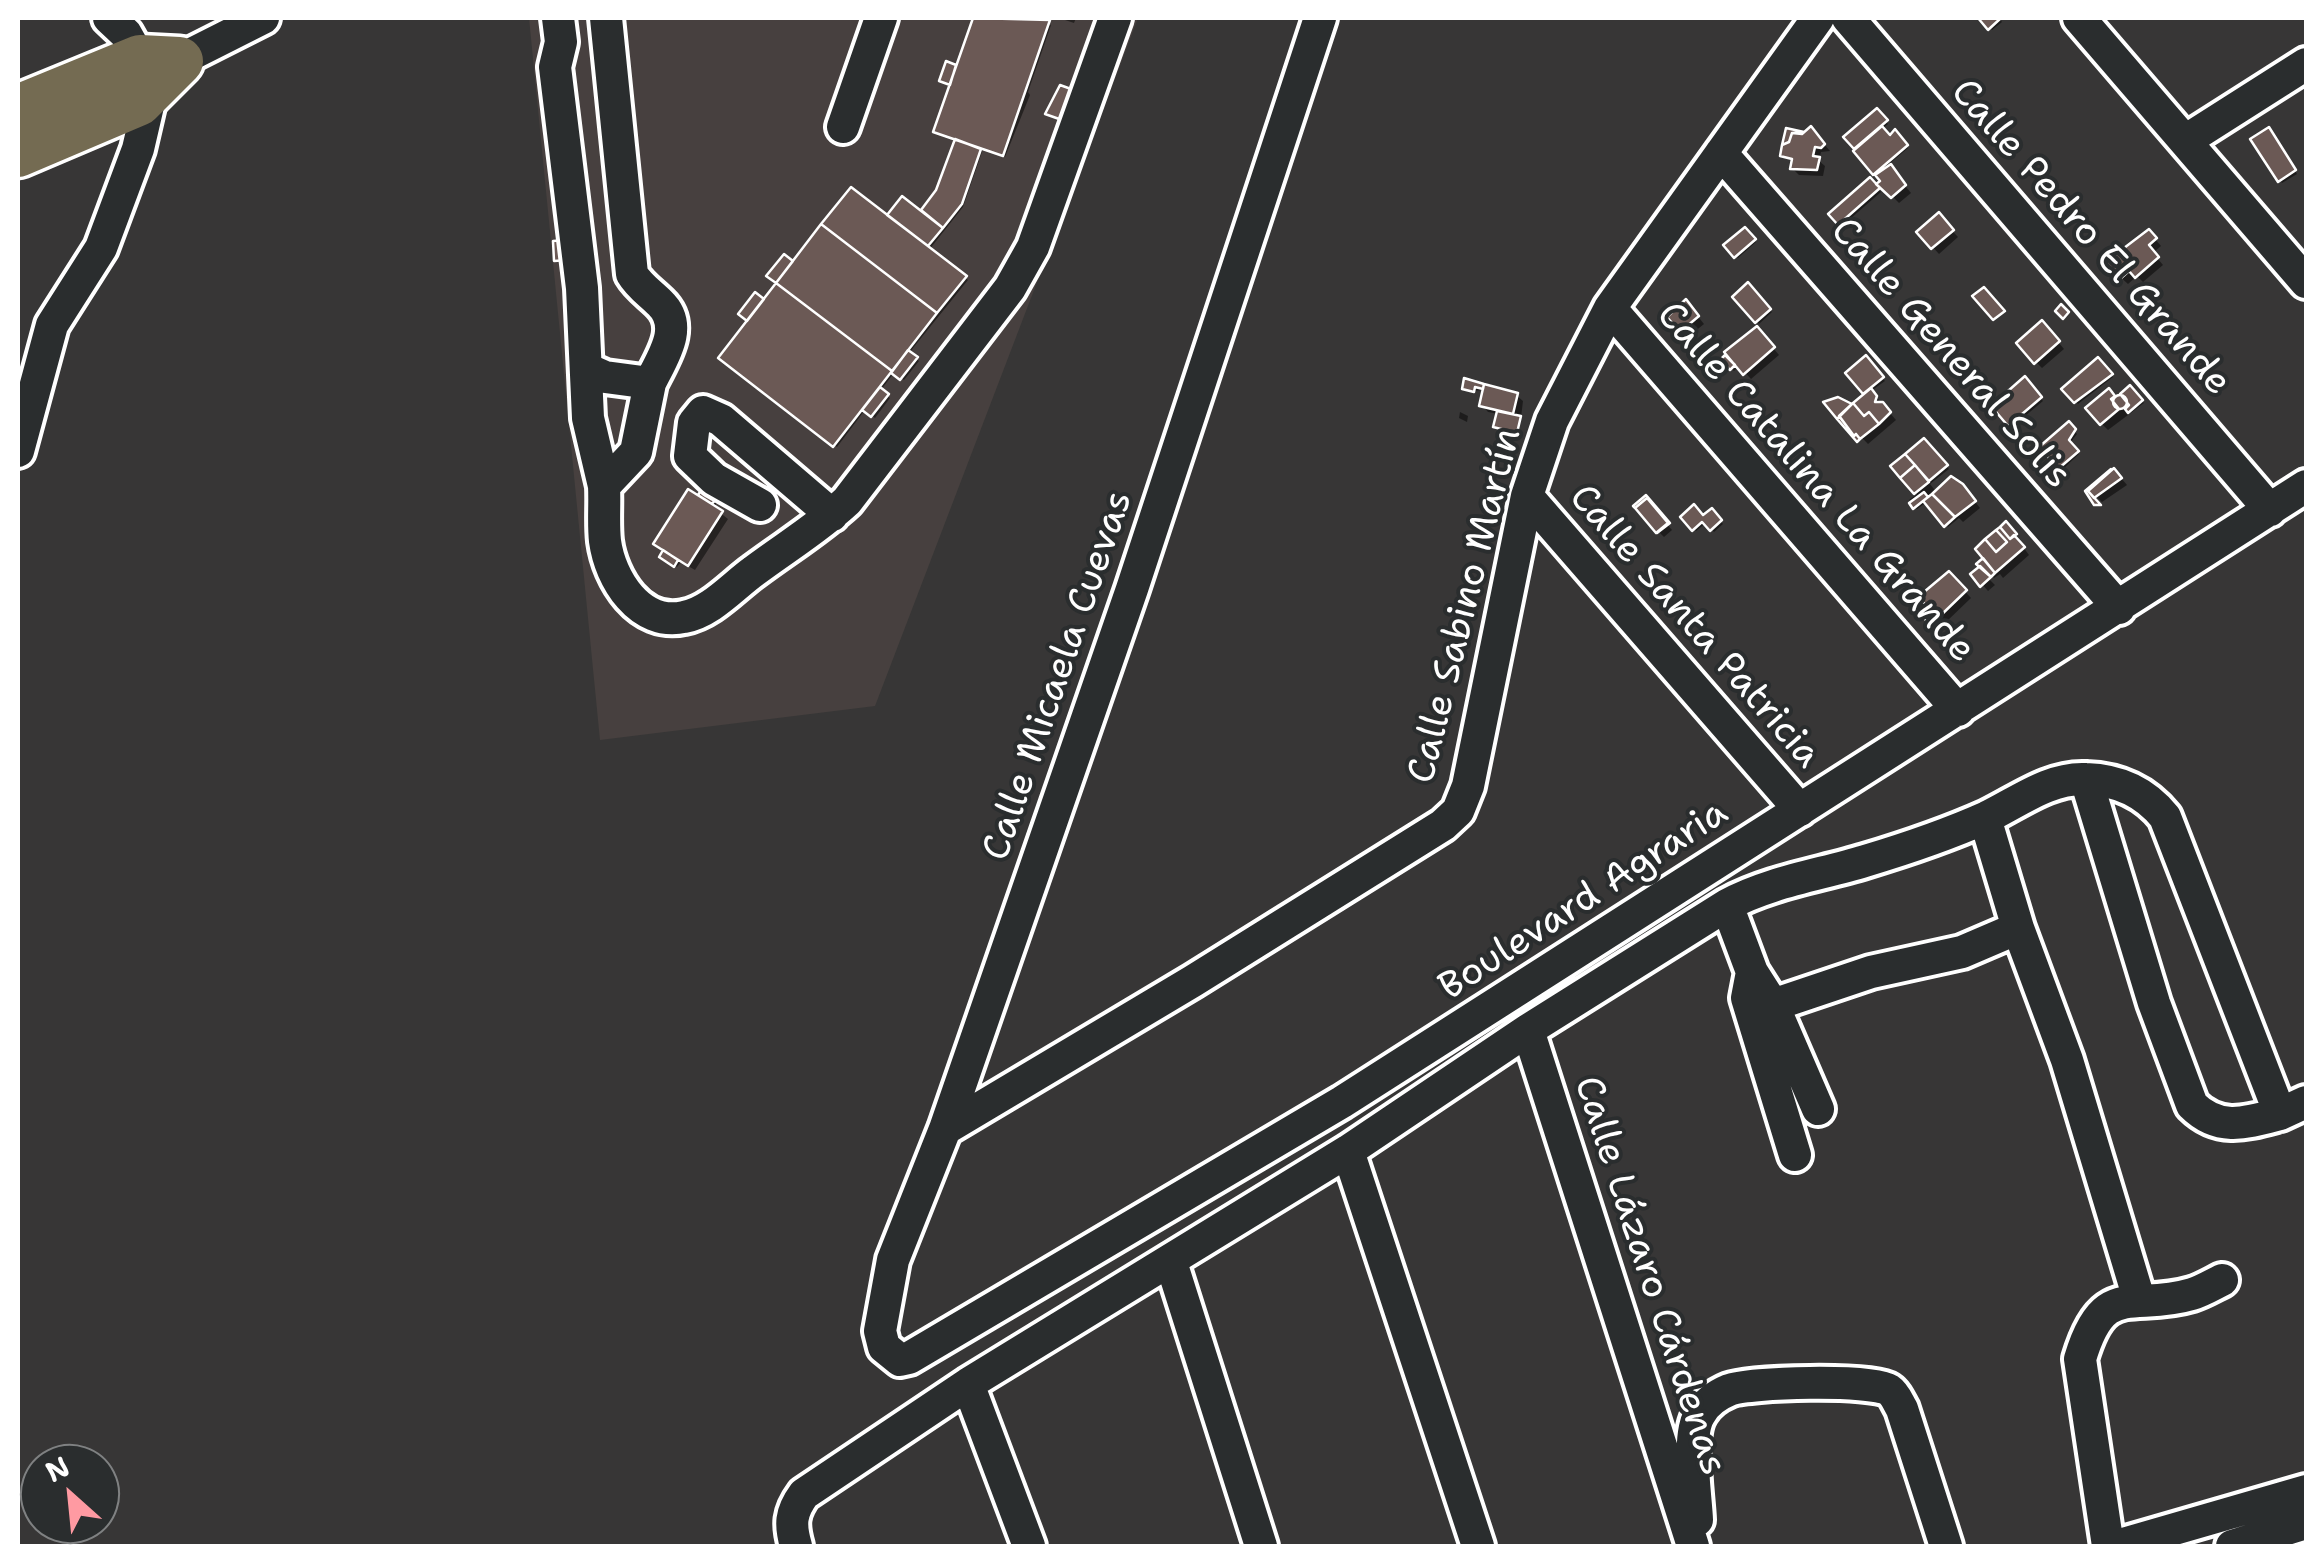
<!DOCTYPE html>
<meta charset="utf-8">
<style>
body{margin:0}
#map{position:relative;width:2324px;height:1564px;overflow:hidden;background:#373636;font-family:"Shantell Sans",sans-serif}
canvas{display:block}
.frame{position:absolute;inset:0;border:20px solid #fff;pointer-events:none}
.north{position:absolute;left:20px;top:1444px;width:100px;height:100px;box-sizing:border-box;background:#2a2d2e;border:2px solid #7f8182;border-radius:50%;rotate:333deg;font-size:28px;font-weight:700;line-height:40px;text-align:center;color:#fff}
.north::after{content:'';display:block;margin:auto;width:35px;height:45px;background:#ff9aa2;clip-path:polygon(50% 0,100% 100%,50% 72%,0 100%)}
</style>
<div id="map">
<canvas width="2324" height="1564"></canvas>
<div class="frame"></div>
<div class="north">N</div>
</div>
<script>
const c = document.querySelector('canvas').getContext('2d');
c.lineJoin = 'round';
function fillPath(path, color) { c.fillStyle = color; c.fill(path, 'evenodd'); }
function strokePath(path, color, width, dash) { c.strokeStyle = color; c.lineWidth = width; c.lineCap = dash ? 'butt' : 'round'; c.setLineDash(dash || []); c.stroke(path); }
function label(font, color, halo, rows, align = 'center') {
  c.font = font + ' "Shantell Sans",sans-serif'; c.lineWidth = 8; c.setLineDash([]); c.textBaseline = 'middle'; c.strokeStyle = halo; c.fillStyle = color; for (const [text, x, y, turn = 0] of rows) {
    c.save(); c.translate(x, y); c.rotate((+turn || 0) * Math.PI / 180); c.textAlign = isNaN(turn) ? turn : align; if (halo) c.strokeText(text, 0, 0); c.fillText(text, 0, 0); c.restore();
  }
}
const built = new Path2D(`
 M529,18H1138L875,706L600,740Z`);
const shadow = new Path2D(`
 M976,18H1035L1051,25L1028,92L1030,95L1005,157L983,149L963,207L929,250L968,280L909,353L919,361L904,380L894,373L880,391L890,398L875,418L865,410L837,447L721,358L794,265L888,218L921,214L939,191L957,140L948,64L958,68Z
 M1059,18H1076L1074,23Z
 M1981,18H1999L2002,22L1992,30Z
 M1877,111L1888,124L1882,129L1890,138L1895,133L1908,148L1888,165L1911,193L1899,203L1880,184L1883,181L1877,175L1874,177L1868,171L1871,168L1847,138Z
 M1788,131L1799,136H1817L1830,151L1821,152L1819,161L1825,166L1823,176L1799,175L1793,169L1794,163L1783,155Z
 M2271,133L2297,174L2282,183L2280,180Z
 M1870,180L1881,192L1842,226L1832,214Z
 M1938,216L1958,237L1939,254L1919,232Z
 M1745,230L1756,242L1738,258L1727,246Z
 M2149,232L2161,246L2153,253L2163,265L2143,282L2137,276L2128,284L2107,265Z
 M1748,286L1772,312L1759,324L1736,297Z
 M1692,309L1704,324L1688,337L1670,317Z
 M2048,330L2064,349L2042,368L2036,362Z
 M1762,335L1779,355L1751,379L1739,366L1734,371L1723,360Z
 M1866,359L1885,381L1871,391L1896,420L1868,444L1828,403L1852,407L1867,394L1849,373Z
 M2098,360L2113,377L2078,404L2065,389Z
 M2025,380L2043,401L2012,427L1994,406Z
 M1466,381L1516,395L1523,401L1519,434L1498,429L1495,426L1499,414L1488,412L1482,405L1485,390L1467,391Z
 M2130,388L2144,403L2108,430L2102,424L2108,391L2116,399Z
 M1460,412L1468,416L1467,422L1459,418Z
 M2069,425L2077,434L2069,444L2079,454L2062,470L2042,447Z
 M1924,441L1949,469L1930,484L1937,493L1969,494L1980,508L1963,522L1959,518L1948,527L1927,502L1917,509L1909,500L1917,494L1894,467L1897,464L1895,462Z
 M2121,478L2127,485L2102,502L2092,492Z
 M705,489L719,499L714,508L728,519L695,570L681,562L677,567L665,559L666,552L656,544Z
 M1653,508L1672,530L1664,537L1658,531Z
 M1712,511L1723,524L1714,532L1706,523L1696,531L1683,517L1703,518Z
 M2006,524L2029,555L2003,578L2000,574L1994,578L1982,563Z
 M1980,570L1995,585L1988,591L1974,575Z
 M1949,574L1971,598L1945,623L1922,597Z`);
const building = new Path2D(`
 M973,18L1050,20L1003,156L933,132Z
 M1978,18H2001L1988,30Z
 M946,61L956,65L950,85L939,81Z
 M1060,85L1071,89L1062,120L1045,114Z
 M1877,108L1888,120L1854,149L1843,137Z
 M1811,126L1825,144L1821,148L1815,147L1813,156L1820,157L1817,170L1790,169L1792,159L1780,156L1782,145L1789,142L1792,133L1802,134Z
 M1882,126L1890,135L1895,129L1908,145L1873,175L1853,151Z
 M2269,127L2296,170L2278,182L2250,139Z
 M1786,128L1804,132L1792,133L1789,142L1782,145Z
 M955,139L981,149L962,204L943,228L921,210L936,190Z
 M1891,164L1906,185L1891,198L1876,184L1880,181L1875,175Z
 M1870,177L1880,188L1838,225L1828,214Z
 M851,187L967,276L937,313L821,224Z
 M902,196L943,228L928,246L887,215Z
 M1939,212L1954,230L1931,249L1916,232Z
 M821,224L937,313L892,371L776,283Z
 M1745,227L1756,239L1734,258L1723,245Z
 M2149,229L2157,238L2149,245L2159,257L2135,278L2129,271L2120,279L2110,268L2108,270L2103,264Z
 M565,240L568,260L554,261L553,241Z
 M784,254L793,261L776,283L766,276Z
 M1748,282L1771,309L1755,323L1732,297Z
 M776,283L892,371L833,447L718,358Z
 M1984,287L2005,311L1993,320L1972,296Z
 M755,292L764,299L747,321L738,314Z
 M1686,299L1699,316L1680,332L1667,317Z
 M2061,304L2069,312L2063,319L2055,311Z
 M2042,320L2060,341L2034,364L2016,343Z
 M1757,326L1775,347L1743,375L1724,352Z
 M908,350L918,357L900,380L891,373Z
 M1725,355L1735,365L1730,370L1720,360Z
 M1866,355L1884,377L1863,394L1845,373Z
 M2098,357L2113,374L2074,403L2061,389Z
 M2025,376L2042,397L2008,426L1991,406Z
 M1464,378L1484,384L1483,389L1475,387L1474,392L1462,389Z
 M1484,384L1518,393L1513,414L1479,406Z
 M2130,385L2143,400L2128,413L2125,409L2129,405L2120,394Z
 M880,387L889,394L871,417L862,410Z
 M1871,388L1877,396L1875,402H1883L1891,412L1879,424L1869,412L1864,416L1853,403Z
 M2109,388L2115,396L2111,399L2119,409L2100,425L2085,408Z
 M2113 402a7 7 0 1 1 14 0a7 7 0 1 1-14 0Z
 M1838,397L1852,404L1837,419L1823,402Z
 M1853,403L1864,416L1869,412L1879,424L1860,439L1856,434L1854,436L1839,416Z
 M1497,411L1521,416L1517,433L1493,427Z
 M1840,417L1854,436L1856,434L1860,439L1857,442L1837,419Z
 M2069,421L2076,429L2069,440L2079,451L2058,469L2039,447Z
 M1924,438L1948,465L1929,481L1905,454Z
 M1905,454L1915,465L1900,478L1890,466Z
 M1915,465L1929,482L1914,494L1900,478Z
 M2114,468L2122,478L2094,498L2088,491Z
 M2111,469L2088,491L2101,505H2094L2085,491Z
 M1951,476L1963,484L1976,501L1955,517L1932,494Z
 M704,486L719,495L712,504L698,495Z
 M688,489L723,511L688,566L653,544Z
 M1924,492L1928,497L1913,509L1909,503Z
 M1932,494L1955,517L1944,527L1923,501Z
 M1646,495L1670,523L1657,533L1668,523L1647,498L1635,508L1633,506Z
 M1647,498L1668,523L1656,533L1635,508Z
 M1694,504L1703,515L1712,508L1722,520L1710,531L1702,522L1692,531L1680,517Z
 M2006,521L2017,534L2010,539L2000,527Z
 M2000,527L2010,539L2014,535L2025,547L1995,573L1975,549L1985,539L1996,552L2007,542L1996,530Z
 M1996,530L2007,542L1996,552L1985,539Z
 M663,550L678,560L674,567L659,557Z
 M1983,558L1995,573L1991,577L1976,564Z
 M1980,566L1991,577L1980,587L1970,574Z
 M1949,571L1967,590L1938,618L1918,597Z
 M1927,607L1936,618L1929,624L1920,613Z`);
const minor = new Path2D(`
 M558,18L561,42L555,67L582,288L588,418L604,486L636,452L650,383
 M1320,18L1132,589L945,1129L893,1260L880,1331L884,1347L900,1360L909,1358L1342,1102L2306,486
 M1848,18L2270,510
 M2079,18L2306,282
 M160,70L263,18
 M843,127L881,18
 M2185,141L2306,64
 M1721,153L2119,608
 M1610,308L1958,710
 M587,369L605,377L650,383C662,358 685,327 660,303C650,293 639,286 632,274L606,18
 M18,451L52,325L101,248L138,149L151,93L140,59L126,34L109,18
 M604,486C605,504 603,523 605,541C610,579 640,627 684,617C711,612 733,586 754,571C786,547 818,528 847,501L1010,288L1033,247L1115,18
 M1527,496L1800,810
 M760,505L714,479L690,456L694,423L703,412L721,420L832,515
 M2086,779L2154,1003L2192,1105C2219,1132 2246,1123 2280,1114
 M1985,818L2018,928L2067,1060L2139,1299
 M1727,905L1752,972L1773,1005L1818,1109
 M1752,972L1747,998L1795,1155
 M1773,1005L1871,972L1962,952L2018,928
 M1528,1030L1693,1546
 M945,1129L1193,981L1443,825L1458,811L1468,786L1527,496L1552,421L1610,308L1818,18
 M1348,1151L1478,1546
 M1171,1262L1261,1546
 M968,1384L1029,1546
 M1697,1520C1696,1494 1686,1436 1700,1414C1706,1403 1717,1395 1729,1390C1749,1382 1872,1379 1889,1390C1895,1394 1898,1402 1902,1409L1946,1546
 M796,1546C790,1525 790,1513 804,1494L968,1384L1348,1151L1528,1030L1727,905C1769,882 1819,875 1865,861C1905,849 1949,834 1987,817C2018,802 2050,777 2086,779C2118,780 2145,792 2165,817L2280,1114L2306,1102
 M2108,1546L2080,1359C2104,1278 2132,1312 2192,1294C2202,1291 2212,1285 2222,1280
 M2116,1546L2306,1491
 M2232,1546L2306,1523`);
const highway = new Path2D(`
 M18,109L140,59L179,61
 M18,153L138,102L179,61`);
const streetNames = [
 ["Calle Pedro El Grande",2090,238,49],
 ["Calle General Solis",1950,354,49],
 ["Calle Catalina La Grande",1815,483,49],
 ["Calle Sabino Martín",1466,606,-76],
 ["Calle Santa Patricia",1694,627,49],
 ["Calle Micaela Cuevas",1059,676,-71],
 ["Boulevard Agraria",1584,901,-33],
 ["Calle Lázaro Cárdenas",1649,1276,72]
];
fillPath(built, '#47403f');
fillPath(shadow, '#0007');
fillPath(building, '#6b5955');
strokePath(building, '#fff', 2.5);
strokePath(minor, '#fff', 40);
strokePath(highway, '#fff', 55);
strokePath(minor, '#2a2d2e', 32);
strokePath(highway, '#746b52', 48);
label('38px', '#fff', '#2a2d2e', streetNames);
</script>
